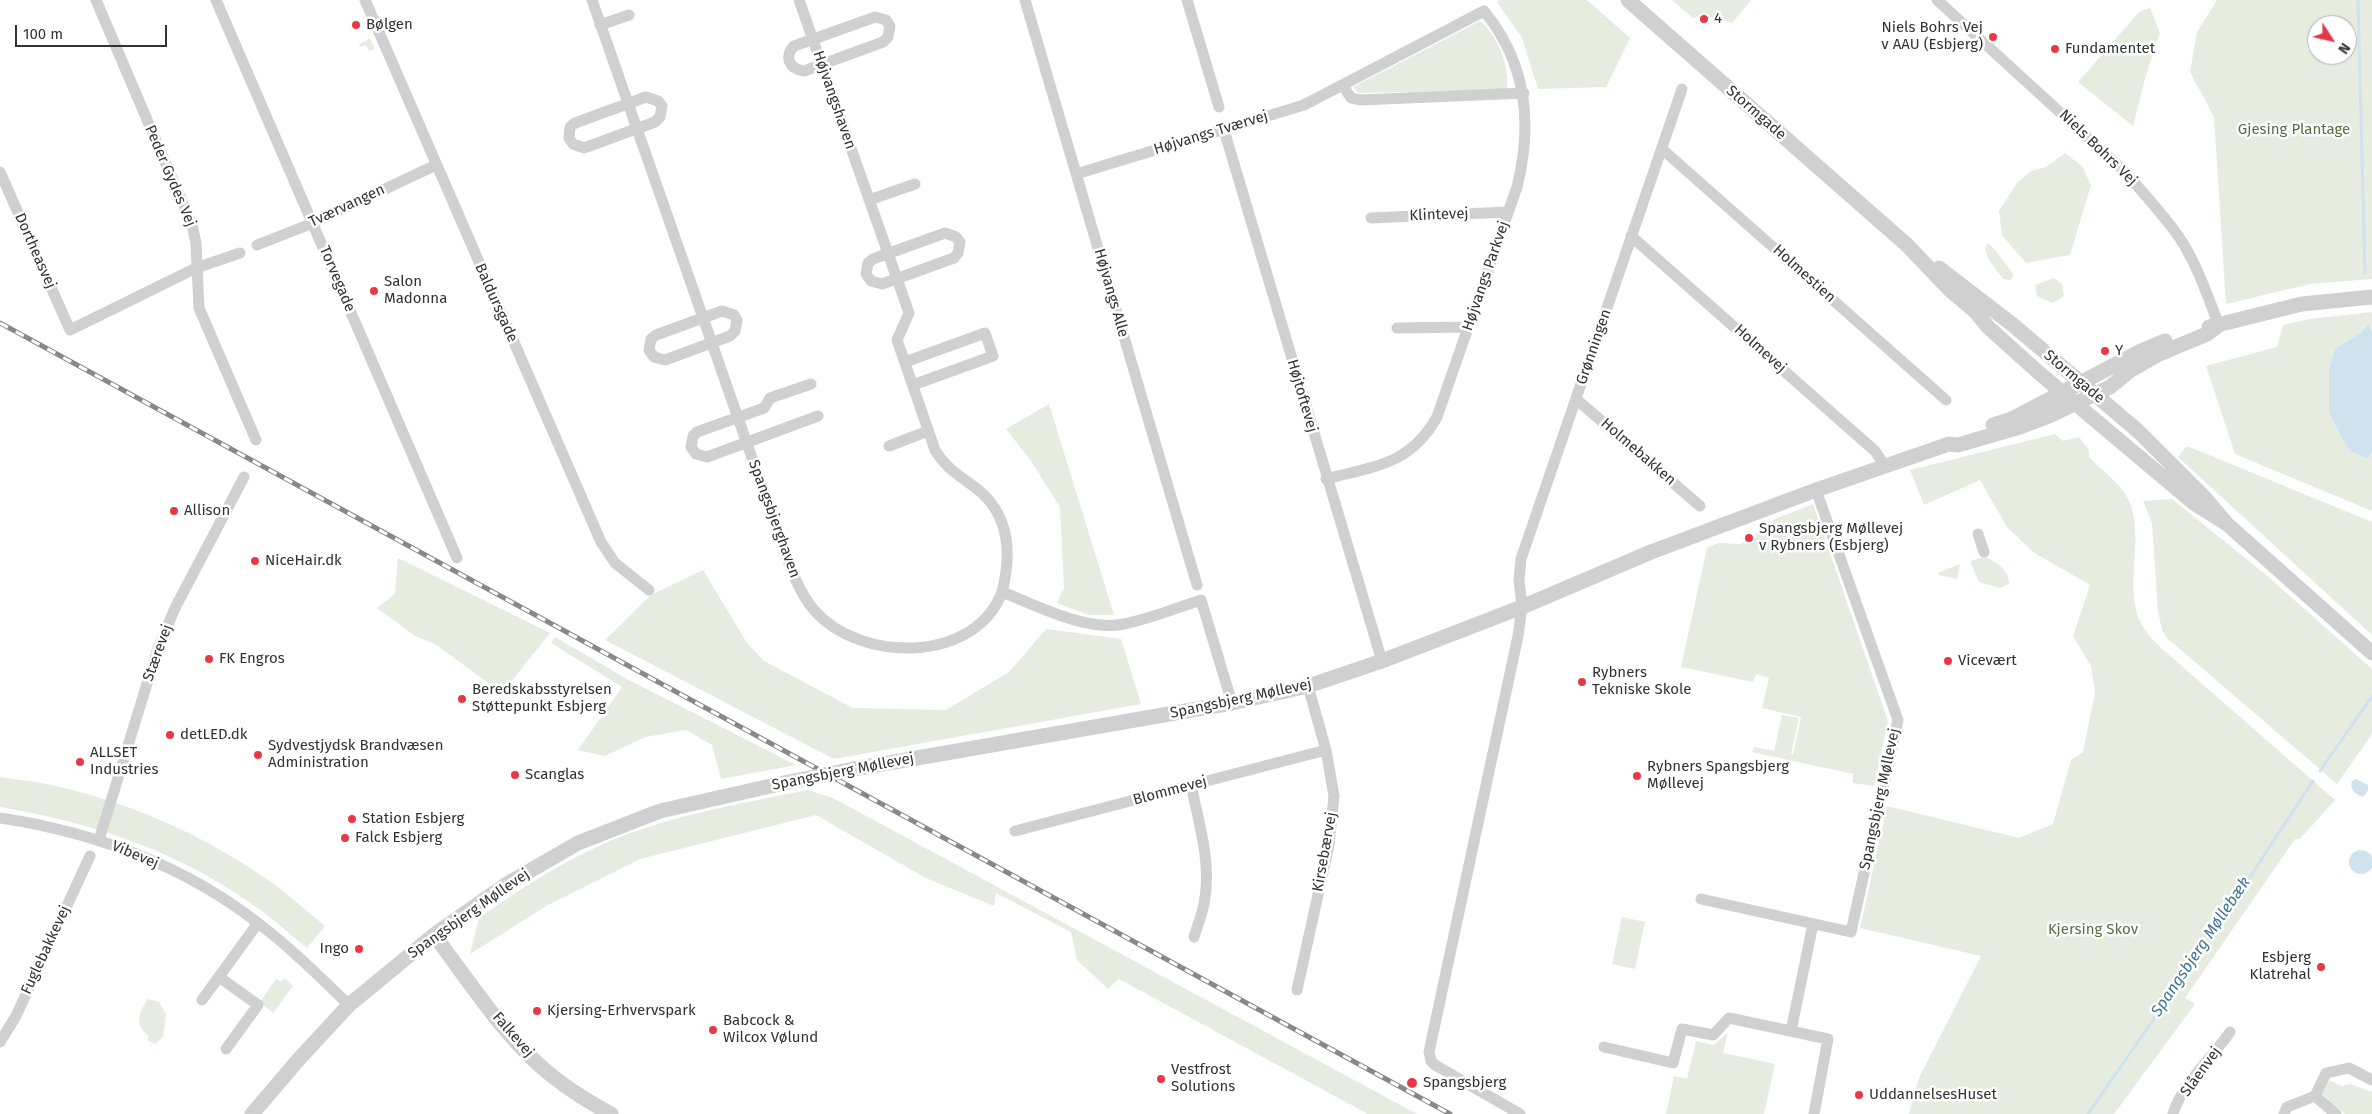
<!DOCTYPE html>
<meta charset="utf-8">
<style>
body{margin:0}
#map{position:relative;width:2372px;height:1114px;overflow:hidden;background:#fff;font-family:"Fira Sans",sans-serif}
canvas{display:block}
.north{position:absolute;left:2307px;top:15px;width:50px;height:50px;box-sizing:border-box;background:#fff;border:1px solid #adadad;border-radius:50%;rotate:125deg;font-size:14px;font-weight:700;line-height:20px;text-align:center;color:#333}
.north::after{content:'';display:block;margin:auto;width:18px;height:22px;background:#e63946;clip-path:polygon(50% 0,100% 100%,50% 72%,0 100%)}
.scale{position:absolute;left:15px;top:25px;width:152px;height:22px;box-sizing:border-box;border:2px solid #333;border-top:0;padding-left:6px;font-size:15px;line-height:18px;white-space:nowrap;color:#333;-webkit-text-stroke:4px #fff;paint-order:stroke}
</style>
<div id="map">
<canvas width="2372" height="1114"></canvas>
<div class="north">N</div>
<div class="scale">100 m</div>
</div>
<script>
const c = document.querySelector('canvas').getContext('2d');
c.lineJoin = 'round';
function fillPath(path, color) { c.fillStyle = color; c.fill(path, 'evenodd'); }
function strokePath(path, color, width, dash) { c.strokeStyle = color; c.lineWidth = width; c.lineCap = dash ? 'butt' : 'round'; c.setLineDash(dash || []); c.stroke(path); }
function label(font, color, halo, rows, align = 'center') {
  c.font = font + ' "Fira Sans",sans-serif'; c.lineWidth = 5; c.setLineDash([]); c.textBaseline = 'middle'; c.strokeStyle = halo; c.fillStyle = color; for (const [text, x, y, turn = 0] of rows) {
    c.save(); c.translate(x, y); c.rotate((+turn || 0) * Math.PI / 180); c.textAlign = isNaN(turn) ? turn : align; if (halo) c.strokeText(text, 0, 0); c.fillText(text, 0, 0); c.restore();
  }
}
const green = new Path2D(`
 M1499,0H1587L1630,38L1606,87L1538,89L1522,38L1497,2Z
 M1672,0H1751L1732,23L1702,15L1693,18Z
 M2217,0H2372V279L2310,284L2226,304L2214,117L2190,72L2197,32ZM2317,25H2347V55H2317Z
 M2150,8L2160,33L2146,75L2133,126L2078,82L2139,12Z
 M1480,21C1498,36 1510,67 1507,90L1359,93L1353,87Z
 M370,38L375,49L369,51L366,45L360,47L359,45Z
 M2065,153L2082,166L2091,185L2070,255L2026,263L2002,235L1999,211L2017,183L2031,171L2046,167Z
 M1988,243L1996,251L2014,275L2010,280L2003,279L1989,260L1985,249Z
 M2054,278L2062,284L2064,296L2052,303L2037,296L2035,285Z
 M2372,312V332L2367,324L2360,333L2335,349L2329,369V413L2349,451L2368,459L2372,451V511L2235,454L2206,366L2277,347L2283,325L2309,319Z
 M1049,404L1114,615H1089L1057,603L1064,588L1060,507L1031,461L1006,429Z
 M2055,434L2063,441L2079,437L2089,450V457C2103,472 2124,485 2131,506C2144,544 2121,597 2145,630C2149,636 2155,642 2160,647L2335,800L2300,839H2295L2185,998L2195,1004L2114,1114H1909L1919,1078L1981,956L1860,928L1887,806L2019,838L2053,824L2071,760L2083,752L2095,693L2091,666L2073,636L2090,585L2033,552L2007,527L1980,480L1924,505L1910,470Z
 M2187,446L2372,522V635L2178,457Z
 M2172,499L2265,574L2372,669V734L2337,784L2167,638L2162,630L2158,611L2152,523L2143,501Z
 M1813,504L1888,721L1874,786L1853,783V774L1752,752L1754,747L1774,751L1782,715L1799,718L1791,754L1793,755L1801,717L1762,708L1769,678L1756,674L1753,682L1681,667L1707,548L1719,543L1740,544L1756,538V534L1775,519Z
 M1984,557C1996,561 2010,571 2009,584L2000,588L1979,582L1970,561Z
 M398,558L550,633L502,693L435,644L415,636L377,608L395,594Z
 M1960,564L1957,579L1939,575L1938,573Z
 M703,570L747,643L764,661L853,708L946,710L1009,672L1046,629L1121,639L1141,704L834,759L605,640L651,595Z
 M555,637L627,679L796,765L721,779L712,745L686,730L645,737L605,756L578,750L622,687L551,643Z
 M0,777C20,780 41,782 60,787C138,805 213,840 278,887C294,899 309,913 325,926L307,948C292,936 278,923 263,912C182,852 98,824 0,807Z
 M808,790L833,798L1417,1114H1368L1119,979L1108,989L1077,960L1071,932L996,893L994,906L926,878L816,815L640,859L548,905L470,954L479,918C528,883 584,848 642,829C696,811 752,801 808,790Z
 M1622,917L1645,922L1635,969L1612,964Z
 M285,978L293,986L273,1013L260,1002L276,979L281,982Z
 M148,999L159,1002L166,1014L163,1037L155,1044L147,1040L149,1036C134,1026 139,1011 148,999Z
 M1728,1032L1723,1053L1775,1064L1764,1114H1666L1674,1076L1687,1079L1696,1041L1714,1045Z
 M2328,1080L2342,1086L2350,1084L2372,1092V1114H2345L2322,1094Z`);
const water = new Path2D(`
 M2368,324L2372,332V451L2368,459L2349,451L2329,413V369L2335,349L2360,333Z
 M2356,779L2368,785V791L2363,797C2356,794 2349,789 2352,781Z
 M2349 862a12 12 0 1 1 24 0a12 12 0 1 1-24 0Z`);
const stream = new Path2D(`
 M2358,0L2365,273
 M2320,771L2372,696
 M2088,1114L2213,933L2313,781`);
const minor = new Path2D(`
 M96,0L192,225L196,243L199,308L256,440
 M216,0L457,558
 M365,0L601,542L615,563L649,590
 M592,0L780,538C789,563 797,590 814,610C860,663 975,664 1002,592
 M799,0L909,313L897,340L935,450C948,472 965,478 983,494C1011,521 1011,557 1002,592C1036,605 1086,632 1124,624C1150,619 1176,608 1201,600L1232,703
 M1025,0L1197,585
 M1187,0L1219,107
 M1937,0L2122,169C2142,191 2162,213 2179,237C2197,264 2207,295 2219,325
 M875,17L886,20L890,26L888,37L883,42L804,71C789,69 784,57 794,46Z
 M600,25L629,15
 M1343,86L1351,98L1360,100L1524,93
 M646,97L658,101L662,106L660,117L655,122L584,148L573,144L569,138L570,127L575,123Z
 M1224,130L1382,661
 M1662,149L1946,400
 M0,172L70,330L196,268L240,253
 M1076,174L1304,105L1484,11C1527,63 1533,123 1517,187L1437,417C1410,465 1375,466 1326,479
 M869,200L915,184
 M1371,218L1508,212
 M945,233L956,237L960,242L958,253L954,258L882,284L871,281L866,274L868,263L873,259Z
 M1631,236L1875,451L1885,466
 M257,245L313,223L436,165
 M722,311L734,315L737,320L735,331L730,336L665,360L654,357L649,350L651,339L656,335Z
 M1397,328L1468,327
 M905,362L985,333L993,356L913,385
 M811,384L770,398L764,408L697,432L693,436L691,447L696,454L707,457L818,416
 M1576,399L1700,506
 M889,446L928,431
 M1978,534L1984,552
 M1191,785C1199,824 1212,864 1204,904C1202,915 1197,927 1194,937
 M0,818C93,832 183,865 258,923C291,948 320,977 349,1005
 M1015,831L1326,750
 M99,840L157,651L175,608L244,477
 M1701,899L1851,932L1898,720L1816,490
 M219,977L258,1005L226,1049
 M1297,990L1329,845L1334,796L1326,750L1308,686
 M202,1000L258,923
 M1791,1031L1813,924
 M0,1042L16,1016L90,856
 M1604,1047L1673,1063L1682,1029L1713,1035L1729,1018L1828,1039L1814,1114
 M2315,1096L2336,1114
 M1520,1114L1435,1065L1431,1061L1429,1052L1518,636L1522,607L1519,580L1521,559L1682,89
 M2173,1114C2181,1085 2213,1057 2230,1032
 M2284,1114L2287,1107L2315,1096L2326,1073L2349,1068L2372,1080`);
const tertiary = new Path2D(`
 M1628,0L1907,245L1950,290L1976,312L1988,327L2038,372L2195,504L2227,524
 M1939,268L2013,325L2138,431L2205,498L2227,524L2372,653
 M2209,327L2302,304L2372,297
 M1993,425L2014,418L2139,352L2165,341
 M854,769L1232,703L1308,686L1382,661L1522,607L1651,552L1816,490L1949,444L1958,445L2020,427L2049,416L2110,387L2131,370L2159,354L2207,334L2219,325
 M434,935C467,978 498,1027 538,1064C560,1084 585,1100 611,1114
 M252,1114L299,1059L349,1005L434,935L507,884L578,843L660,811L784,783`);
const rail = new Path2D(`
 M0,323L1450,1114`);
const tertiaryBridge = new Path2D(`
 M784,783L854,769`);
const markers = [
 [1704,19,5,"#e63946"],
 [356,25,5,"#e63946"],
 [1993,37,5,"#e63946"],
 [2055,49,5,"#e63946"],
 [374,291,5,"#e63946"],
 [2105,351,5,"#e63946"],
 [174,511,5,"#e63946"],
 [1749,538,5,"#e63946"],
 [255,561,5,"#e63946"],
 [209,659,5,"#e63946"],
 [1948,661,5,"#e63946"],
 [1582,682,5,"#e63946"],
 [462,699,5,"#e63946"],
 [170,735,5,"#e63946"],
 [258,755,5,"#e63946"],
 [80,762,5,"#e63946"],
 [515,775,5,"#e63946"],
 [1637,776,5,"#e63946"],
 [352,819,5,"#e63946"],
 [345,838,5,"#e63946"],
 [359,949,5,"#e63946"],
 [2321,967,5,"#e63946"],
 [537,1011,5,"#e63946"],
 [713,1030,5,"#e63946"],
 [1161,1079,5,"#e63946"],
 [1412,1083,6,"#e63946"],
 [1859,1095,5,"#e63946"]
];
const poiNames = [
 ["4",1714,19],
 ["Bølgen",366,25],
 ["Niels Bohrs Vej",1983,28,"right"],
 ["v AAU (Esbjerg)",1983,45,"right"],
 ["Fundamentet",2065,49],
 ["Salon",384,282],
 ["Madonna",384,299],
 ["Y",2115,351],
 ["Allison",184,511],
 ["Spangsbjerg Møllevej",1759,529],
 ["v Rybners (Esbjerg)",1759,546],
 ["NiceHair.dk",265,561],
 ["FK Engros",219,659],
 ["Vicevært",1958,661],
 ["Rybners",1592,673],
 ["Tekniske Skole",1592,690],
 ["Beredskabsstyrelsen",472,690],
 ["Støttepunkt Esbjerg",472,707],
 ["detLED.dk",180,735],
 ["Sydvestjydsk Brandvæsen",268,746],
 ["Administration",268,763],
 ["ALLSET",90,753],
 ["Industries",90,770],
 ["Rybners Spangsbjerg",1647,767],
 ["Møllevej",1647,784],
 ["Scanglas",525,775],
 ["Station Esbjerg",362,819],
 ["Falck Esbjerg",355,838],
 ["Ingo",349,949,"right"],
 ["Esbjerg",2311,958,"right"],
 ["Klatrehal",2311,975,"right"],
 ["Kjersing-Erhvervspark",547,1011],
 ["Babcock &",723,1021],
 ["Wilcox Vølund",723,1038],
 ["Vestfrost",1171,1070],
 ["Solutions",1171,1087],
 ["Spangsbjerg",1423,1083],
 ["UddannelsesHuset",1869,1095]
];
const streetNames = [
 ["Højvangshaven",834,100,71],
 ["Stormgade",1756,113,41],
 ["Højvangs Tværvej",1211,133,-17],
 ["Niels Bohrs Vej",2098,148,44],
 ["Peder Gydes Vej",170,176,67],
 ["Tværvangen",347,206,-25],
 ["Klintevej",1439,215,-2],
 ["Dortheasvej",35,251,66],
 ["Holmestien",1804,274,42],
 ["Højvangs Parkvej",1486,276,-71],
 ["Torvegade",337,279,67],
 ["Højvangs Alle",1111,293,74],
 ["Baldursgade",496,303,66],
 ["Grønningen",1594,347,-71],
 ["Holmevej",1760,349,42],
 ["Stormgade",2074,377,40],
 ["Højtoftevej",1302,396,74],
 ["Holmebakken",1638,452,41],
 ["Spangsbjerghaven",774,519,70],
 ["Stærevej",158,653,-70],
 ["Spangsbjerg Møllevej",1241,699,-12],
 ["Spangsbjerg Møllevej",843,772,-11],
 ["Blommevej",1170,791,-15],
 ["Spangsbjerg Møllevej",1880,799,-78],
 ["Kirsebærvej",1325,852,-80],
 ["Vibevej",135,855,23],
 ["Spangsbjerg Møllevej",469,914,-35],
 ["Fuglebakkevej",46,950,-65],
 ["Falkevej",513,1035,49],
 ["Slåenvej",2201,1072,-54]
];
const parkNames = [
 ["Gjesing Plantage",2294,130],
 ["Kjersing Skov",2093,930]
];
const waterNames = [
 ["Spangsbjerg Møllebæk",2201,947,-56]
];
fillPath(green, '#e6ecdf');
fillPath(water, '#cfe2ee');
strokePath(stream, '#cfe2ee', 3);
strokePath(minor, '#d0d0d0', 11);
strokePath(tertiary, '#d0d0d0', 15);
strokePath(rail, '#888', 5);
strokePath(rail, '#fff', 3, [9]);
strokePath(tertiaryBridge, '#d0d0d0', 15);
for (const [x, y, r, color] of markers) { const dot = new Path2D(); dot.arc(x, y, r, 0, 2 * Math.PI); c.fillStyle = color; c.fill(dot); strokePath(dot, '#fff', 2); }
label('15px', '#333', '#fff', poiNames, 'left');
label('15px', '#333', '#fff', streetNames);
label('15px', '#56703f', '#fff', parkNames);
label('italic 16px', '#3f7597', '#fff', waterNames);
</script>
